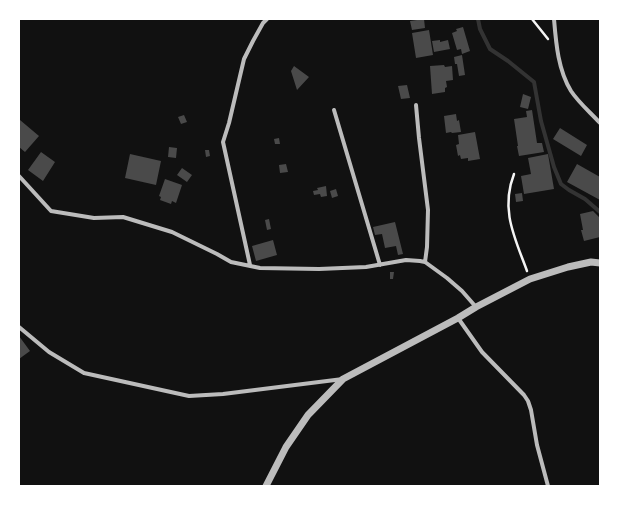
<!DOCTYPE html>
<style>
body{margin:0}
#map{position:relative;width:619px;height:505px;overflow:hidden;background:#111;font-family:"Alegreya Sans",sans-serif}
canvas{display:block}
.frame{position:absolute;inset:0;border:20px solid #fff;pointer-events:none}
</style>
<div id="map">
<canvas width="619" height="505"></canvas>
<div class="frame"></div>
</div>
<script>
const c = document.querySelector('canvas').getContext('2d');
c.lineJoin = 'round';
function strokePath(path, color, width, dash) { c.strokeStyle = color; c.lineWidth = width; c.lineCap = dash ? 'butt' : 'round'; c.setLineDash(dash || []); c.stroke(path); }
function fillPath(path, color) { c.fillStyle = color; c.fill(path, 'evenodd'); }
const stream = new Path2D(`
 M478,19L480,29L490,49L508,61L534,82L541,121L554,167L561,184L569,190L585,199L600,212`);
const building = new Path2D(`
 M424,19L425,28L412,30L410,21Z
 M463,27L470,51L462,54L461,49L457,50L452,33L457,31L456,29Z
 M429,30L433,55L416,58L412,33Z
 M440,40V42L448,40L450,49L434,52L432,41Z
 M462,55L465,75L459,76L457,64H455L454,57Z
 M444,65L445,67L452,66L453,80L446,81L447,87L445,88V92L432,94L430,66Z
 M294,66L309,77L297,90L291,71Z
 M407,85L410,98L401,99L398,86Z
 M523,94L531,97L528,109L520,107Z
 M532,110L537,143H542L544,152L519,156L517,146H518L514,119L527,117L526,111Z
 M456,114L457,121L459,120L461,132L452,133L451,132L446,133L444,116Z
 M184,115L187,122L181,124L178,117Z
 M20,120L39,136L25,152L19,147V121Z
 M560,128L587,145L581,156L553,139Z
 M475,132L480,159L468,161V158L461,159L460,155L458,156L456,145L459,144L458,135Z
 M279,138L280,144H275L274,139Z
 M169,147L177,148L176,158L168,157Z
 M205,150H209L210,156L206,157Z
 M41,152L55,162L43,181L28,170Z
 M130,154L161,161L156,185L125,178Z
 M548,154L554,189L524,194L521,176L531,174L528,158Z
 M286,164L288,172L280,173L279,165Z
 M577,164L600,177V200L567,182Z
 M182,168L192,175L187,182L177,175Z
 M165,179L182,185L176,203L172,201L171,204L160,200L161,197L159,196Z
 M326,186L327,196L321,197L320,194L314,195L313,191L318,190L317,188Z
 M336,189L338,196L332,198L330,191Z
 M522,193L523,201L516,202L515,194Z
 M593,211L600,218V237L584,241L581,230H583L580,214Z
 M269,219L271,229L267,230L265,220Z
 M395,222L403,254L398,255L396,246L385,248L382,234L375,235L373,227Z
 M273,240L277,255L256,261L252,246Z
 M390,272H394L393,279H390Z
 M19,336L30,351L19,359Z`);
const path = new Path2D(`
 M532,19L548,39
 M514,174C500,210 515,238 527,271`);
const minor = new Path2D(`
 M554,19C556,43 558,70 571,91C579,103 590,112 600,123
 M416,105L419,138L428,210L427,247L425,262
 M334,110L380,265
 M19,176L51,211L94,218L123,217L172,232L217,254L231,262L260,268L319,269L366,267L406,260L420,261L425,262L447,278L462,291L476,307
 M250,265L223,142L229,123L244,59L253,41L263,23L267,19
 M458,318L482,352L524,395L528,401L531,410L537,445L548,486
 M19,327L49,352L84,373L189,396L223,394L343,379`);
const tertiary = new Path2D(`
 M266,486L286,447L308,415L343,379L458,318L476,307L530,279L568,267L591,262L600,263`);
strokePath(stream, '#333', 4);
fillPath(building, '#4a4a4a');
strokePath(path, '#f5f5f5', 2.5);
strokePath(minor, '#bcbcbc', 4);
strokePath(tertiary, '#bcbcbc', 7);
</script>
